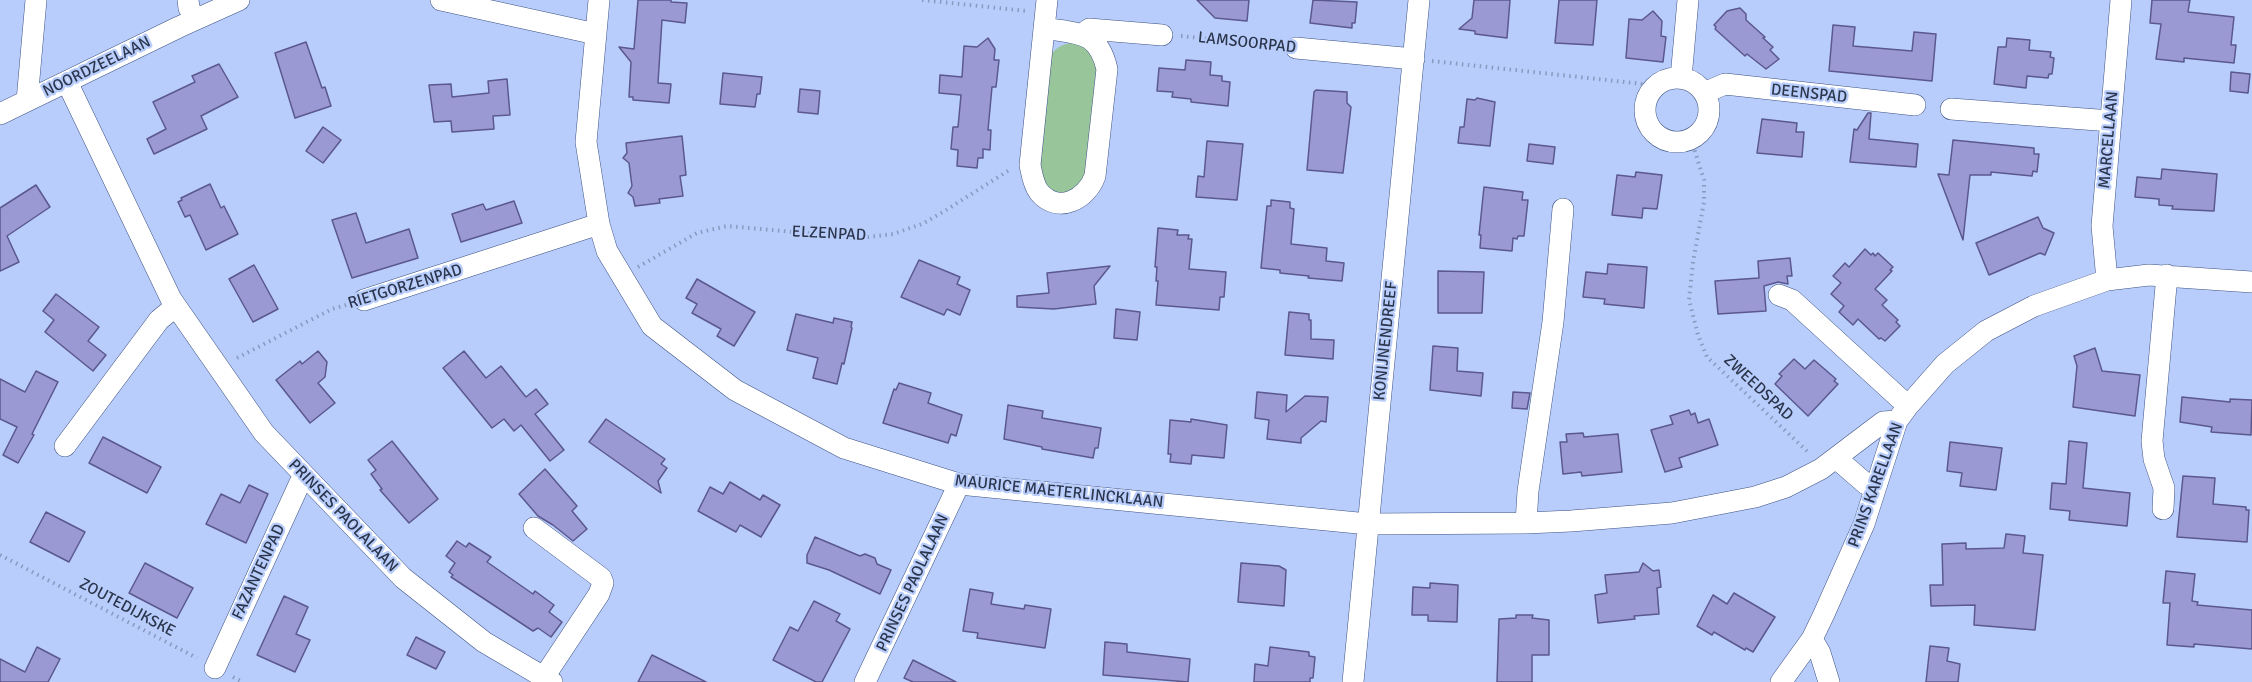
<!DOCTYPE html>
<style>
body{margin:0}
canvas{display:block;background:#b8cdfb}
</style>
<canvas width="2252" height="682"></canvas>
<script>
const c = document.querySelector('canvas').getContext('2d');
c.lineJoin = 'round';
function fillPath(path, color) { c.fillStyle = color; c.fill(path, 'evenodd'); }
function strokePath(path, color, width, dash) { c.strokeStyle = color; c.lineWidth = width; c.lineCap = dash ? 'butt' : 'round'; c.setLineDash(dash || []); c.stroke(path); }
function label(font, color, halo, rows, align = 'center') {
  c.font = font + ' Signika,sans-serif'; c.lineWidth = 4.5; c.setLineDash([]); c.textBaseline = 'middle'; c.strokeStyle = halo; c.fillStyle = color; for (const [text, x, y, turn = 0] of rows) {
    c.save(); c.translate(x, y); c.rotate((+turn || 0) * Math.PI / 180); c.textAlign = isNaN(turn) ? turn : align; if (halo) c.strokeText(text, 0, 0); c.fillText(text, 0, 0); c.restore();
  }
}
const green = new Path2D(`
 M1077,42L1088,46L1100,67L1089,175L1072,195L1052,194L1039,180L1048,61C1054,47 1062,44 1077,42Z`);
const building = new Path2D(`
 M638,0H671V2L687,3L685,23L662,20L658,83L671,84L669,103L633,100V97H629L631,62L619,47L634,49Z
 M1197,0H1249L1247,21L1215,18Z
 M1313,0L1357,2L1355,23H1352V28L1310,23Z
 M1474,0H1510L1507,38L1475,34V31L1459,29L1472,18Z
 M1559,0H1597L1593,45L1555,43Z
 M2152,0H2190L2188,12L2234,17L2231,45H2236L2234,63L2184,58V62L2156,59L2161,24L2150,23Z
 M1740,8L1746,14V20L1765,37L1763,38L1773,47L1770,50L1779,59L1766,69L1747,54L1745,56L1715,29L1716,27L1714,25L1727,11Z
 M1653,11L1662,21L1661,36L1666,37L1663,62L1626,58L1629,19L1642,20Z
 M1833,25L1855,27L1853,46L1912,51L1914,32L1936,34L1932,81L1829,71Z
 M988,38L995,49L994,60H999L996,87H992L988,130H991L990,150L983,149V158H978L977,168L957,166L958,150L951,149L953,127H958L961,95L939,93L940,75L962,77L964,46L977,47Z
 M2007,38L2030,40L2029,50L2051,52L2050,57L2054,58L2052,74H2049L2048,78L2027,76L2026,88L1994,84L1998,47H2006Z
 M306,42L322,88L325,87L331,106L295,118L275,53Z
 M1186,60L1211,62L1210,75L1222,76V81L1230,82L1228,106L1191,102V99L1172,97L1173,92L1157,91L1159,68L1185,70Z
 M219,64L238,97L201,116L207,129L154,154L147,139L166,129L153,102L195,82L192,76Z
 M2231,72L2250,74L2248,93L2230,91Z
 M723,73L762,77L760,94H757L755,107L720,104Z
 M507,79L510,115L493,116L494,129L452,132L451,121L434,122L429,85L451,84L452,97L489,93L488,81Z
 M800,89L820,91L818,114L798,112Z
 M1316,90L1347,92V103L1351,107L1343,173L1307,170L1314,92Z
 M1477,98L1495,102L1490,146L1458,143L1460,127H1464L1467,99L1475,100Z
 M1868,113H1871L1869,139L1918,144L1916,167L1850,162L1854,129L1857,130Z
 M1762,119L1797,123L1796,132H1804L1802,157L1757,153Z
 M323,127L341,140L323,163L306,151Z
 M682,136L686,175L680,176L683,196L659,199L660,203L635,206L633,197L628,193L632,186L629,163L623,158L627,153L626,143Z
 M1953,140L2034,148V154H2039L2037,172L2033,171L2032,176L1991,172V175H1970L1963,240L1938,174L1949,175Z
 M1207,141L1243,144L1237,200L1196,197L1198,176L1204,177Z
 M1529,144L1555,147L1553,164L1527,161Z
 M2162,169L2217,174L2214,211L2172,209L2173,206L2159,205V199L2135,197L2137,177L2161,179Z
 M1636,172L1662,175L1657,209L1643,208L1642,218L1612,215L1617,175L1635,177Z
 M210,184L221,208L224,206L238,234L206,250L190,215L185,217L178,202L182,200L181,198Z
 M36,185L50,207L7,236L19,262L0,271V208Z
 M1484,187L1523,192L1522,200H1528L1524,236H1518L1517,239L1513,238L1512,251L1480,248L1481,235H1479Z
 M1271,200L1290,202V208L1294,209L1291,244L1327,248L1326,261L1344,263L1342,281L1308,278L1309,276L1280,273V270L1261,268L1267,206H1271Z
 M514,201L522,223L461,242L452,214L483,204L486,210Z
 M356,213L366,243L409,229L418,258L352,278L332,220Z
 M2038,217L2043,228L2054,233L2045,255L2040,253L1989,275L1976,243Z
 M1158,228L1178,230L1177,235H1189L1188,239H1192L1189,269L1226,272L1224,297H1220L1219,310L1156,305L1158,281H1156L1157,267H1155Z
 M1865,249L1871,255L1873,253L1875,256L1878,253L1893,267L1890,270L1892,271L1875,289L1887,300L1882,305L1898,320L1896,322L1900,326L1885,341L1881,338L1879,339L1858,319L1853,325L1839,312L1844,306L1831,294L1841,283L1833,276L1845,263L1849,267Z
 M1790,258L1792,276H1787L1788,284L1778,282L1764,286L1766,311L1718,314L1715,281L1759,278L1758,261Z
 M919,260L960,277L957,284L970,290L960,315L947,309L944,315L901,297Z
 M1608,264L1647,267L1644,308L1604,304L1605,299L1583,297L1586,272L1607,274Z
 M254,265L278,309L253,322L229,279Z
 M1110,266L1094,286L1096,304L1054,309L1017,307V296L1049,293L1047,273Z
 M1438,271L1484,272L1482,313H1438Z
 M697,279L755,312L734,346L717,336L721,329L692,313L697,304L686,298Z
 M56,294L99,327L88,341L106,355L93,371L45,332L54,320L43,311Z
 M1116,309L1140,312L1137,340L1114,338Z
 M1289,312L1309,314V320H1311V339L1334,340L1333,359L1285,355Z
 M796,314L833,323L834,318L852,322L851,327L852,328L844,364L842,363L837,384L813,378L818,358L787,350Z
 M1433,346L1458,348L1457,371L1483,373L1481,396L1430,390Z
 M2095,348L2102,371L2140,375L2135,416L2073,407L2077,366L2074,356Z
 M318,351L327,362L325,377L318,383L335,403L310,423L276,380L300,361L302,364Z
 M464,351L486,378L501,366L526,397L536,389L548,404L535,414L564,450L550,461L521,425L514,431L504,419L492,428L443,368Z
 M1794,359L1805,369L1814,360L1836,379L1834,381L1838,384L1808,416L1775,384L1782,376L1779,374Z
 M36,371L58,382L32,434L34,435L18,463L3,455L17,427L0,419V379L25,392Z
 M899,383L931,393L928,403L962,415L956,436L951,434L948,443L883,423L894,389L896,390Z
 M1257,392L1287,395L1286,412L1305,396L1328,397L1326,422L1321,421L1301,438V443L1267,439L1269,420L1255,418Z
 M1513,392L1530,393L1527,409L1512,408Z
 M2182,397L2230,402V399L2252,400L2251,435L2211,432L2212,427L2180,422Z
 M1008,405L1043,411L1042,418L1101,428L1098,448H1095L1093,458L1042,449V447L1004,439Z
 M1689,410L1691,415L1695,413L1698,423L1709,419L1718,445L1679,458L1682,467L1665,472L1651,430L1673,424L1670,416Z
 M606,419L665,459L661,464L667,468L658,481L661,493L589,442Z
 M1191,419L1227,425L1224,458L1192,455L1191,464L1170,462L1171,454H1168L1170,420L1191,422Z
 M1583,433L1584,437L1618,434L1622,472L1582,476L1581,472L1563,474L1560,442H1567L1566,434Z
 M103,437L161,467L147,493L89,463Z
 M392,441L438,499L409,523L380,490L382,489L371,474L376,470L368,460Z
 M2069,441L2087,443L2083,488L2130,493L2127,526L2069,520L2070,511L2050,509L2052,483L2066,484Z
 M1950,442L2002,448L1996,490L1960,486L1962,473L1947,471Z
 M545,469L577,506L572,511L587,529L573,541L553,525L538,516L519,494Z
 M2183,476L2215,478L2213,504L2246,507V510H2249L2247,542L2177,537Z
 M730,482L760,500L763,495L780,505L761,537L740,525L736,532L698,511L710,487L723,494Z
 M249,485L268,494L246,543L206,524L221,494L240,503Z
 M46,512L85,532L69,562L30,542Z
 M2006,534L2025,536L2023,553L2043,555L2035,630L1974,625L1975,605L1931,606L1930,585H1943L1942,544L1966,543V549L2004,548Z
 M815,537L860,556L865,554L875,558L877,564L891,570L880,594L829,570L807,563V555Z
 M457,541L466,547L469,543L491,557L487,562L533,594L535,591L554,605L549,612L562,622L551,637L538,628L533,631L451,577L453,575L449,572L455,563L446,556Z
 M145,563L193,588L177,618L129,593Z
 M1241,563L1279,566L1286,570L1284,606L1238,602Z
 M1643,563L1653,571L1659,570L1661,587L1657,588L1659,614L1634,616L1635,619L1598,623L1595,595L1607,593L1605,575L1639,572Z
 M2166,571L2195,574L2192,601L2198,602L2197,605L2252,610V649L2194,644V647L2167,645L2170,603H2163Z
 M1430,583L1458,585L1457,622L1428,621V615H1412L1413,587L1430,588Z
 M970,589L993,593L991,604L1024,609L1025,605L1051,609L1045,648L977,638L978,633L963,631Z
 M1734,593L1775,617L1753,652L1746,648L1745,650L1714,632L1712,635L1697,626L1713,595L1727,604Z
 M284,596L308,607L296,634L310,640L295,672L257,655Z
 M814,601L840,614L836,621L850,629L822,682H816L773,660L790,627L798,631Z
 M1516,615H1533L1532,618L1549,620V655H1532V682H1497L1499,619L1516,618Z
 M416,637L445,652L436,669L407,655Z
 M1105,642L1127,644V652L1190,659L1188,682L1103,675Z
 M1930,646L1949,648L1947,661L1960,664L1958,682H1926Z
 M37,647L60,659L48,682H0V659L25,672Z
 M1270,647L1309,652V656L1315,657L1313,678H1310V682H1254L1255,664L1268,666Z
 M652,655L706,682H638Z
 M913,660L956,682H913L904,678Z`);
const path = new Path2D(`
 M922,0L1027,11
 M1181,36L1278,46
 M1432,61L1643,84L1654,88
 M1691,139L1704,180V202L1693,262L1689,300L1698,335L1707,357L1808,452
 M638,267L697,233L727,226L860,238L893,234L922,224L943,212L1011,169
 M237,358L332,309L346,305
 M0,555L197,658
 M233,677L243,682`);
const minor = new Path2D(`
 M188,0L189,8L195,19
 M441,0L596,34
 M599,0L586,142L599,224L607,251L652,326L735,390L844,448L959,484L1368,524L1526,523L1571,521L1672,513L1755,497L1786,487L1821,469L1883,422L1897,421
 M1044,28C1078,34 1098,30 1107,69L1095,176C1087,199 1058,215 1039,192C1033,184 1032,174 1030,165L1047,0
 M1082,35L1089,29L1162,35
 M1296,48L1414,59
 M1681,78L1688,0
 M1645 110a32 32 0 1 1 64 0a32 32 0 1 1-64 0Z
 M67,82L171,299L264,433L403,578L484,642L552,682
 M1704,93L1725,84L1915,105
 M27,101L36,0
 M1951,109L2111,121
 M0,114L179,27L239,0
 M2107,280L2102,226L2121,0
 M1779,295L1792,300L1908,406
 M364,300L599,224
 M65,446L159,320L176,306
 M1836,458L1866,484L1875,488
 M2163,509L2164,488L2154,459L2152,441L2167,275
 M1526,523L1528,491L1553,322L1563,209
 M534,528L601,578L603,583L599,594L544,677
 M1812,639L1820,653L1829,682
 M215,668L303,476
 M865,682L959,484
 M1353,682L1419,0
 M1781,682L1812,639L1824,614L1864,524L1897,421L1908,406L1945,364L1986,331L2034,306L2107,280L2149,275L2252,282`);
const streetNames = [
 ["LAMSOORPAD",1247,43,6],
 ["NOORDZEELAAN",97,67,-26],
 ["DEENSPAD",1809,94,6],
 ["MARCELLAAN",2109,140,-85],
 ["ELZENPAD",829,234,3],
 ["RIETGORZENPAD",405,287,-17],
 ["KONIJNENDREEF",1386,341,-84],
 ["ZWEEDSPAD",1758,388,43],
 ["PRINS KARELLAAN",1876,485,-70],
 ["MAURICE MAETERLINCKLAAN",1059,492,6],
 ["PRINSES PAOLALAAN",343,516,46],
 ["FAZANTENPAD",259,572,-65],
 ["PRINSES PAOLALAAN",913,583,-65],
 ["ZOUTEDIJKSKE",127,608,28]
];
fillPath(green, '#98c59a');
fillPath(building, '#9b99d4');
strokePath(building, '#5b588e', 1.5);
strokePath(minor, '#3d5283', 22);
strokePath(path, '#899ac0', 4, [1.5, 4.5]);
strokePath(minor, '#fff', 21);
label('16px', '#2b354c', '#b8cdfb', streetNames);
</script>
